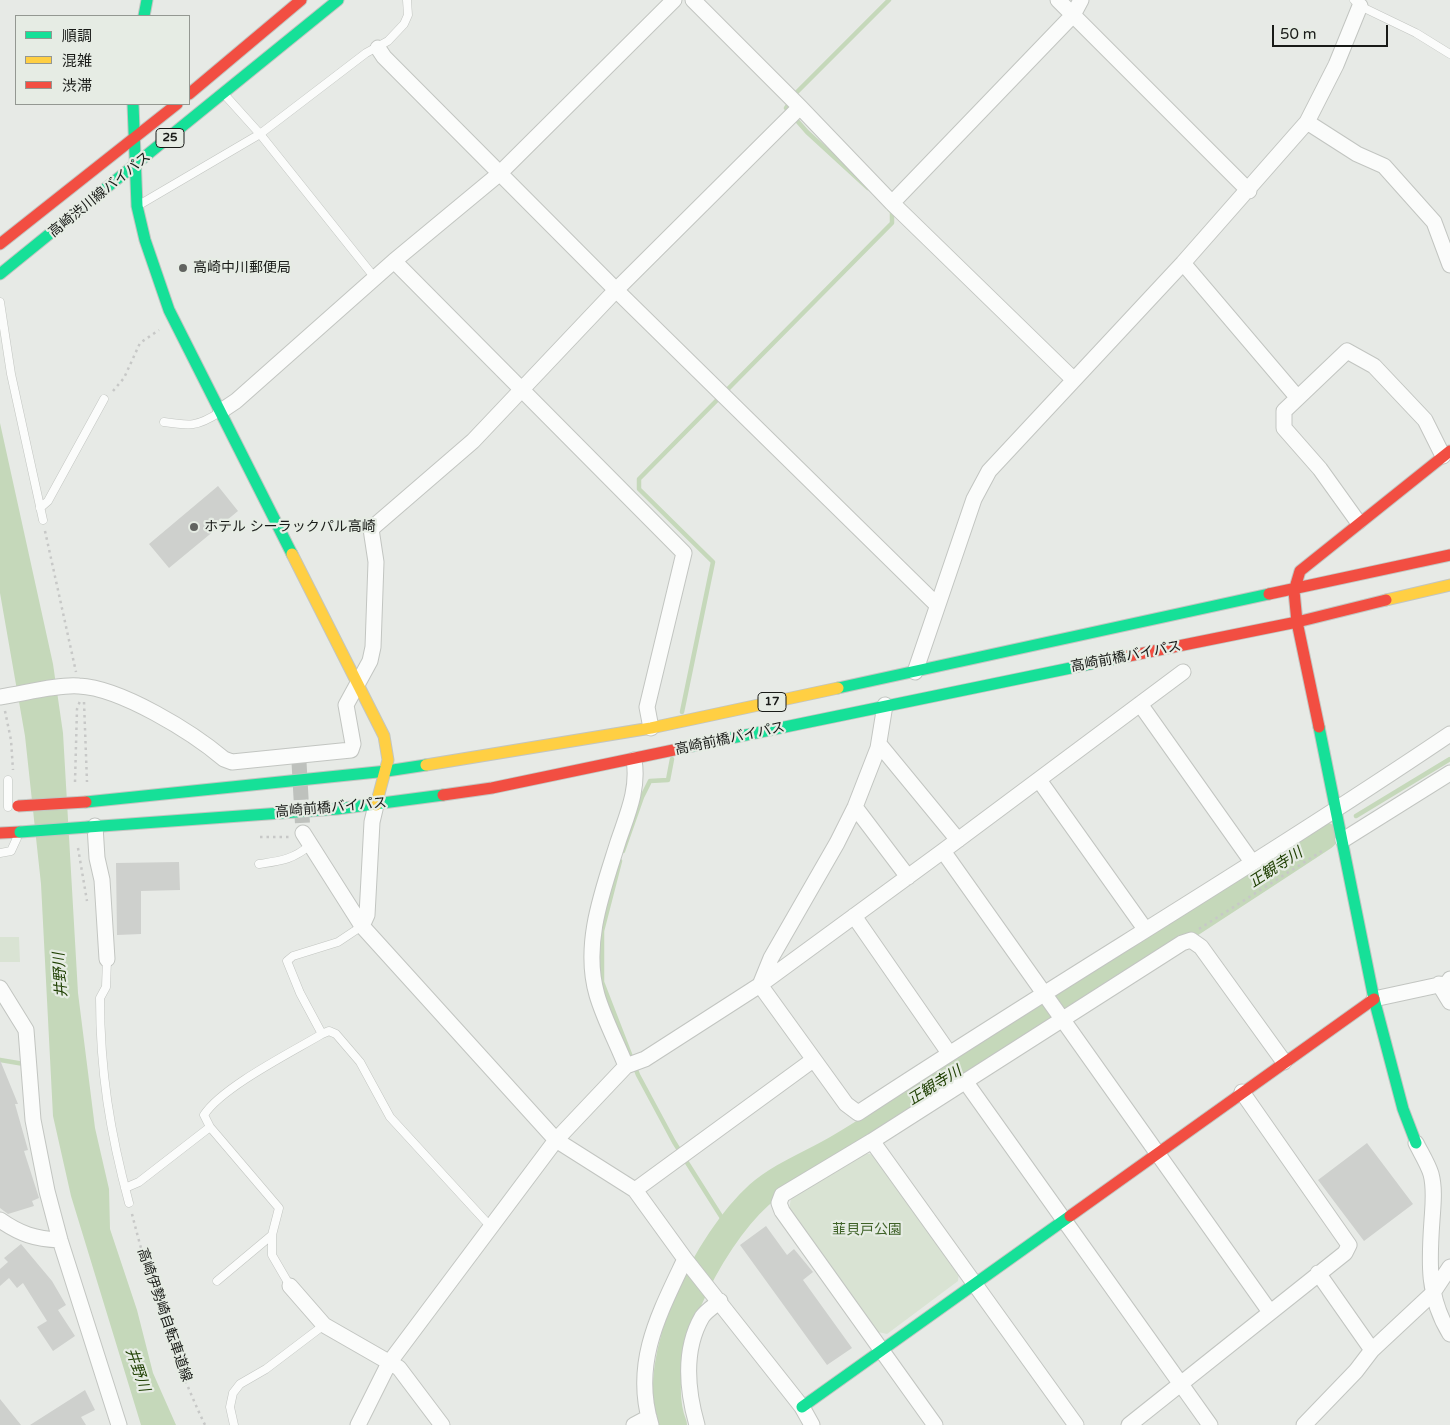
<!DOCTYPE html>
<meta charset="utf-8">
<style>
body{margin:0}
#map{position:relative;width:1450px;height:1425px;overflow:hidden;background:#e7eae6;font-family:"Varela Round","Noto Sans JP",sans-serif}
canvas{display:block}
.legend{position:absolute;left:15px;top:15px;width:175px;height:90px;box-sizing:border-box;background:#e6ece4;border:1px solid #949892;margin:0;padding:6px 9px;list-style:none;font-size:15px;color:#191b18}
.legend li{display:flex;align-items:center;gap:10px;height:25px}
.legend b{width:25px;border:1px solid #949892}
.scale{position:absolute;left:1272px;top:25px;width:116px;height:22px;box-sizing:border-box;border:2px solid #191b18;border-top:0;padding-left:6px;font-size:15px;line-height:18px;white-space:nowrap;color:#191b18;-webkit-text-stroke:4px #e6ece4;paint-order:stroke}
</style>
<div id="map">
<canvas width="1450" height="1425"></canvas>
<ul class="legend">
<li><b style="height:6px;background:#16e098"></b>順調</li>
<li><b style="height:6px;background:#ffcf43"></b>混雑</li>
<li><b style="height:6px;background:#f24e42"></b>渋滞</li>
</ul>
<div class="scale">50 m</div>
</div>
<script>
const c = document.querySelector('canvas').getContext('2d');
c.lineJoin = 'round';
function fillPath(path, color) { c.fillStyle = color; c.fill(path, 'evenodd'); }
function strokePath(path, color, width, dash) { c.strokeStyle = color; c.lineWidth = width; c.lineCap = dash ? 'butt' : 'round'; c.setLineDash(dash || []); c.stroke(path); }
function label(font, color, halo, rows, align = 'center') {
  c.font = font + ' "Varela Round","Noto Sans JP",sans-serif'; c.lineWidth = 4.5; c.setLineDash([]); c.textBaseline = 'middle'; c.strokeStyle = halo; c.fillStyle = color; for (const [text, x, y, turn = 0] of rows) {
    c.save(); c.translate(x, y); c.rotate((+turn || 0) * Math.PI / 180); c.textAlign = isNaN(turn) ? turn : align; if (halo) c.strokeText(text, 0, 0); c.fillText(text, 0, 0); c.restore();
  }
}
const green = new Path2D(`
 M0,937H19L20,962H0Z
 M864,1153L875,1155L959,1272L958,1281L887,1334L878,1332L789,1210L791,1198Z`);
const water = new Path2D(`
 M0,423L53,664L63,733L78,993L95,1128L109,1189L110,1229L137,1310L153,1373L176,1425H141L71,1196L53,1116L41,884L25,736L0,593Z`);
const stream = new Path2D(`
 M868,188L807,132L786,108L797,92L889,0
 M682,712L713,562L639,489V479L892,223V212L889,209
 M1356,816L1450,759
 M623,851L642,797L650,781L668,780L672,759
 M620,861L602,931V982L638,1075L674,1142L729,1229
 M0,1060L24,1064`);
const river = new Path2D(`
 M673,1425C647,1359 709,1240 759,1195C782,1175 812,1164 839,1148C870,1130 899,1110 929,1091C1062,1008 1193,922 1324,836`);
const building = new Path2D(`
 M218,486L238,511L169,568L149,544Z
 M179,862L180,890L141,891V934L117,935L116,863Z
 M0,1060L18,1104H15L28,1150L24,1151L39,1198L32,1201L34,1206L8,1214L0,1208Z
 M1367,1143L1413,1204L1364,1241L1318,1180Z
 M766,1226L787,1255L794,1249L813,1272L803,1280L852,1348L827,1365L740,1245Z
 M21,1244L52,1281L66,1305L58,1310L75,1336L53,1351L37,1327L47,1321L23,1283L17,1288L9,1278L0,1286V1269L8,1262L4,1258Z
 M85,1390L95,1410L81,1417L86,1425H30Z
 M0,1399L21,1425H0Z`);
const streetTunnel = new Path2D(`
 M299,762L303,833`);
const path = new Path2D(`
 M113,391L124,378L140,343L159,330
 M45,531L76,672
 M84,702L87,782
 M5,711L11,740L13,770
 M75,782L77,709L80,701
 M260,837H289
 M78,848L87,901
 M1199,929L1325,849
 M132,1214C150,1285 173,1358 205,1425`);
const lane = new Path2D(`
 M1354,0L1360,6L1416,33L1450,54
 M224,94L260,134L375,278
 M139,205L260,134L366,53L388,41L404,24L408,15L407,0
 M0,302L11,374L43,520
 M164,422C190,426 197,427 220,412
 M40,508L48,501L104,399
 M8,807V780
 M0,853L11,851L17,838
 M259,864C279,861 293,860 310,845
 M362,926L338,942L293,956L287,961L300,993L322,1034L329,1031L336,1034L360,1062L390,1117L490,1226
 M107,959L106,987L100,998C100,1071 110,1133 129,1203
 M125,1188L139,1182L210,1127
 M217,1281L272,1235
 M290,1286L272,1255V1235L279,1208L210,1127L204,1115C222,1087 292,1052 322,1034
 M234,1425L230,1407L233,1393L240,1384L266,1369L324,1325`);
const street = new Path2D(`
 M693,0L800,107L892,203L1073,379
 M1058,0L1249,191
 M378,48L384,57L616,290L937,605
 M1307,122L1357,154L1384,166L1434,222L1450,265
 M892,203L1073,15L1081,0
 M394,261L684,553L647,707L651,728
 M1183,263L1297,397
 M221,411L236,401L394,261L499,174L674,0
 M1358,522L1320,469L1284,428V411L1347,351L1374,366L1425,420L1443,456
 M915,672L974,499L989,471L1183,263L1307,122L1336,65L1360,6
 M0,697C22,694 58,684 79,686C121,688 192,732 224,759L232,762L351,750L353,744L346,705L370,661L373,647L376,562L371,529L473,441L616,290L800,107
 M1140,704L1252,862
 M885,705L878,748L855,807L837,843L771,958L760,985L846,1104L858,1113C1054,984 1256,865 1450,734
 M879,744L958,840
 M1039,780L1145,929
 M376,805L372,822L367,915L362,926L556,1140L635,1190L685,1259L802,1407L812,1425
 M855,807L908,877
 M95,826L97,858L102,880L107,959
 M303,833L362,926
 M1343,840L1450,773
 M943,851L1270,1312
 M854,916L949,1053
 M1439,984L1450,1002
 M0,988L26,1030L33,1120L47,1191L60,1240L119,1425
 M1374,999L1448,983L1450,979
 M626,1066C617,1043 604,1019 597,995C582,944 603,890 618,842C627,815 639,789 634,760
 M965,1081L1210,1425
 M872,1141L1076,1425
 M1416,1143C1421,1153 1428,1164 1431,1174C1435,1189 1433,1205 1432,1220C1429,1262 1427,1297 1450,1334
 M635,1190L813,1060
 M0,1220C20,1234 35,1239 60,1240
 M1318,1273L1372,1350
 M290,1286L324,1325L399,1368L442,1425
 M358,1425L389,1363L556,1140L626,1066L645,1059L760,985L943,851L1183,672
 M634,1425L649,1417
 M651,1425C632,1363 659,1314 685,1259
 M697,1425C687,1390 683,1350 702,1317C706,1311 714,1306 720,1301
 M935,1425L782,1211L779,1203L782,1195L872,1141L1182,943L1191,940L1201,947L1284,1062
 M1129,1425L1345,1253L1349,1245L1242,1092
 M1304,1425L1356,1371L1372,1350L1432,1294L1450,1267`);
const fast = new Path2D(`
 M144,16L147,0
 M133,104L137,206L145,240L169,310L292,554
 M0,274L338,0
 M838,688L1269,594
 M1319,727L1374,999L1403,1109L1416,1143
 M683,748L1124,657
 M86,802L387,771L426,765
 M88,827L337,809L443,795
 M802,1407L1070,1216`);
const slow = new Path2D(`
 M292,554L384,736L388,760L376,805
 M1386,600L1450,585
 M426,765L651,728L838,688`);
const jam = new Path2D(`
 M189,94L301,0
 M0,244L177,104
 M1269,594L1450,555
 M1124,657L1297,622L1386,600
 M1319,727L1297,622L1294,591L1300,571L1450,451
 M443,795L492,788L683,748
 M0,833L20,832
 M1070,1216L1374,999`);
const fastBridge = new Path2D(`
 M20,832L88,827`);
const jamBridge = new Path2D(`
 M18,806L86,802`);
const markers = [
 [183,268,5,"#616360"],
 [194,527,5,"#616360"]
];
const shields = [
 [170,138,28],
 [772,702,28]
];
const shieldNames = [
 ["25",170,138],
 ["17",772,702]
];
const streetNames = [
 ["高崎渋川線バイパス",100,195,-39],
 ["高崎前橋バイパス",1126,657,-11],
 ["高崎前橋バイパス",730,739,-12],
 ["高崎前橋バイパス",331,808,-5],
 ["高崎伊勢崎自転車道線",164,1315,71]
];
const poiNames = [
 ["高崎中川郵便局",193,268],
 ["ホテル シーラックパル高崎",204,527]
];
const parkNames = [
 ["韮貝戸公園",867,1230]
];
const waterNames = [
 ["正観寺川",1276,868,-33],
 ["井野川",61,975,-94],
 ["正観寺川",935,1086,-32],
 ["井野川",137,1370,71]
];
fillPath(green, '#d9e3d3');
fillPath(water, '#c5d8ba');
strokePath(stream, '#c5d8ba', 4.5);
strokePath(river, '#c5d8ba', 28);
fillPath(building, '#ced0cd');
strokePath(streetTunnel, '#bec1bd', 15, [15, 8]);
strokePath(lane, '#c2c5c1', 9);
strokePath(street, '#c2c5c1', 17);
strokePath(fast, '#c2c5c1', 13);
strokePath(slow, '#c2c5c1', 13);
strokePath(jam, '#c2c5c1', 13);
strokePath(path, '#c7c8c7', 2.5, [2.5, 4]);
strokePath(lane, '#fbfcfb', 8);
strokePath(street, '#fbfcfb', 15);
strokePath(fast, '#16e098', 11);
strokePath(slow, '#ffcf43', 11);
strokePath(jam, '#f24e42', 11);
strokePath(fastBridge, '#c2c5c1', 13, []);
strokePath(jamBridge, '#c2c5c1', 13, []);
strokePath(fastBridge, '#16e098', 11);
strokePath(jamBridge, '#f24e42', 11);
for (const [x, y, r, color] of markers) { const dot = new Path2D(); dot.arc(x, y, r, 0, 2 * Math.PI); c.fillStyle = color; c.fill(dot); strokePath(dot, '#e6ece4', 2); }
for (const [x, y, w] of shields) { const box = new Path2D(); box.roundRect(x - w / 2, y - 9.5, w, 19, 4); c.fillStyle = '#e6ece4'; c.fill(box); strokePath(box, '#191b18', 1); }
label('bold 12px', '#191b18', null, shieldNames);
label('14px', '#191b18', '#e6ece4', streetNames);
label('14px', '#191b18', '#e6ece4', poiNames, 'left');
label('14px', '#3f6228', '#e6ece4', parkNames);
label('italic 15px', '#204104', '#e6ece4', waterNames);
</script>
